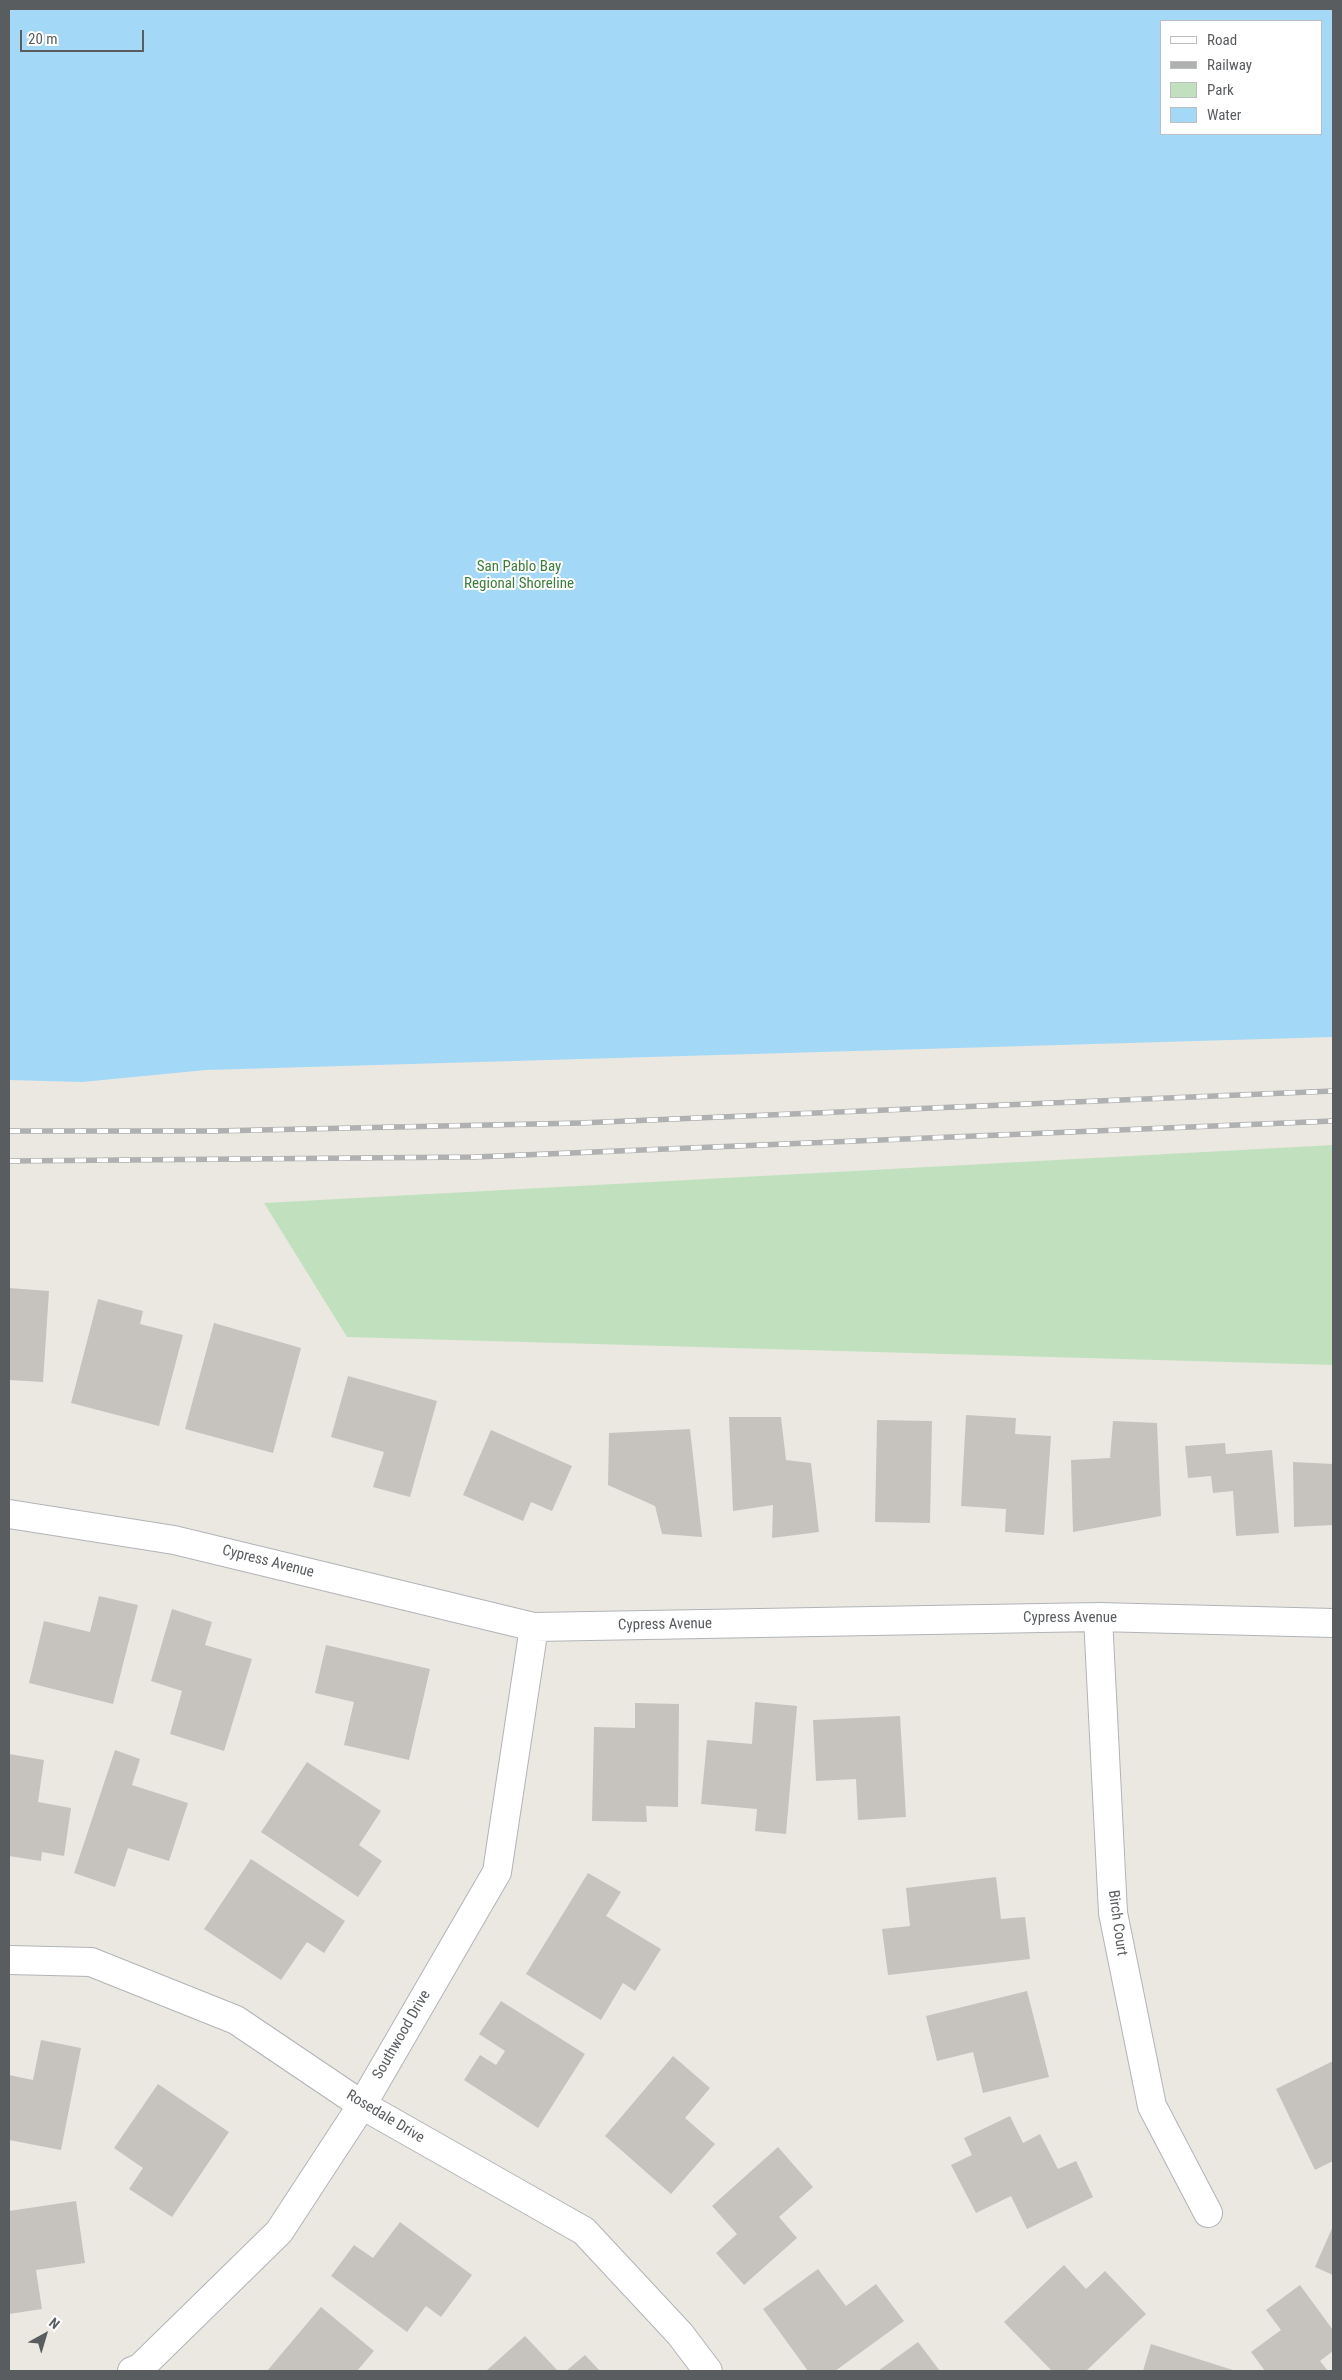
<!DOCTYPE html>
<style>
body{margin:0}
#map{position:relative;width:1342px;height:2380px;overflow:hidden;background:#ebe8e1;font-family:"Roboto Condensed",sans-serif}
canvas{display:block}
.frame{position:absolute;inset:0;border:10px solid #595d60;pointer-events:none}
.legend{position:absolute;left:1160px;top:20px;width:162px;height:115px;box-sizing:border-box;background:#fff;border:1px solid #bdbebf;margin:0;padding:6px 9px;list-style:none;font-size:15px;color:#595d60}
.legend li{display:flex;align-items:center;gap:10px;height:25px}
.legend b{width:25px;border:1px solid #bdbebf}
.north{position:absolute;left:20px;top:2310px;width:50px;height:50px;-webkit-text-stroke:4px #fff;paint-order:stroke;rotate:39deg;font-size:14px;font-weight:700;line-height:20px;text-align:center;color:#595d60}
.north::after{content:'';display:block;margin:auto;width:18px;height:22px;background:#595d60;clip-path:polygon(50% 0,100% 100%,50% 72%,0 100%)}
.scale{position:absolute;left:20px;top:30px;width:124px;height:22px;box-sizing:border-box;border:2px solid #595d60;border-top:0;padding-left:6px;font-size:15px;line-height:18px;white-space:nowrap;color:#595d60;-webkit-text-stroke:4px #fff;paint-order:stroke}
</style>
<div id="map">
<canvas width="1342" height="2380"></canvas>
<div class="frame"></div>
<ul class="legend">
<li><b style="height:6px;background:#fff"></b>Road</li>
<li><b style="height:6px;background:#afb0b0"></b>Railway</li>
<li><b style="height:14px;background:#c1e1be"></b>Park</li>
<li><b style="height:14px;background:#a4d8f7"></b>Water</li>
</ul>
<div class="north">N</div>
<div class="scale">20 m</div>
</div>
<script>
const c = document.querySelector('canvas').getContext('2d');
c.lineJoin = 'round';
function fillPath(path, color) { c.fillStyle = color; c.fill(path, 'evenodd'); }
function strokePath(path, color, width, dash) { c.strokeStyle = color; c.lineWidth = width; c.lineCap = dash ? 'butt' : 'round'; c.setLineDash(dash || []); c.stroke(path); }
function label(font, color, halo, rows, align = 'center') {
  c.font = font + ' "Roboto Condensed",sans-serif'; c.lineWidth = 4; c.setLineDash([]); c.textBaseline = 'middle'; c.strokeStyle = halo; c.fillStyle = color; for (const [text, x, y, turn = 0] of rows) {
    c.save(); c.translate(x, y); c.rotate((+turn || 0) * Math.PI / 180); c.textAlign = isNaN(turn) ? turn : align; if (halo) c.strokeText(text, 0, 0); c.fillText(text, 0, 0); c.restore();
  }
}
const green = new Path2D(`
 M1333,1145V1365L347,1337L264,1203Z`);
const water = new Path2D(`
 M9,9H1333V1037L206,1070L82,1082L9,1080ZM1161,21H1321V134H1161Z`);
const building = new Path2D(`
 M9,1288L49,1291L43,1382L9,1380Z
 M98,1299L143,1311L140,1324L183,1335L159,1426L71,1403Z
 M214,1323L301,1348L273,1453L185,1429Z
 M348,1376L437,1401L410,1497L373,1487L384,1452L331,1437Z
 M966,1415L1016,1418L1015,1434L1051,1436L1044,1535L1005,1532L1006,1509L961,1506Z
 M729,1417H781L786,1460L811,1463L819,1532L772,1538L773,1505L733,1511Z
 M877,1420L932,1421L930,1523L875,1522Z
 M1113,1421L1157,1423L1161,1516L1073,1532L1071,1460L1110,1458Z
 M690,1429L702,1537L662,1534L655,1506L608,1485L609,1433Z
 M491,1430L572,1466L552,1511L531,1502L523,1521L463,1495Z
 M1225,1443L1226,1454L1272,1450L1279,1533L1236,1536L1233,1491L1213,1493L1211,1476L1188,1478L1185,1446Z
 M1293,1462L1333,1464V1525L1294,1527Z
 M99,1596L138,1605L113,1704L29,1683L44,1621L90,1632Z
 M172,1609L212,1622L205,1645L252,1659L224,1751L170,1734L182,1691L151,1681Z
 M326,1645L430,1669L409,1760L344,1745L354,1702L315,1693Z
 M755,1702L797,1706L786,1834L755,1831L757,1809L701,1804L707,1740L752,1744Z
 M635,1703L679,1704L678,1807L646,1806L647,1822L592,1821L594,1727L635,1728Z
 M900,1716L906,1817L858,1820L856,1779L816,1781L813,1720Z
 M115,1750L140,1759L132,1785L188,1803L169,1861L128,1848L115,1887L74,1873Z
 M9,1754L44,1760L38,1802L71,1808L64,1856L42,1852L41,1861L9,1856Z
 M307,1762L381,1811L359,1845L382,1861L358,1897L261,1832Z
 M251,1859L345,1921L324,1953L307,1942L281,1980L204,1929Z
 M588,1873L621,1892L606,1916L661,1949L635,1991L623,1983L601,2020L526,1974Z
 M996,1877L1001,1919L1025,1917L1030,1959L888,1975L882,1929L910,1926L906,1888Z
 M1027,1991L1049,2077L983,2093L973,2052L937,2061L926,2016Z
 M501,2001L585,2054L538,2128L464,2080L480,2055L496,2065L505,2051L479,2034Z
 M41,2040L81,2048L61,2150L9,2140V2075L33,2080Z
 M673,2056L710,2088L685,2118L715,2144L671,2194L605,2136Z
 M1333,2061V2161L1315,2170L1276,2089Z
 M158,2084L229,2132L172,2217L129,2189L143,2168L114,2148Z
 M1010,2116L1023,2143L1040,2134L1058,2169L1076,2161L1093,2197L1027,2229L1011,2196L976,2213L951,2165L972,2155L964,2138Z
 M778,2147L813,2187L779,2217L797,2238L744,2285L716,2253L737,2234L712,2206Z
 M76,2201L85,2263L36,2270L42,2309L9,2314V2211Z
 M400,2222L472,2275L441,2317L426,2306L407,2332L331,2276L354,2245L373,2258Z
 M1333,2226V2275L1315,2267Z
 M1064,2265L1086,2289L1105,2271L1146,2314L1086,2371H1052L1004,2322Z
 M818,2269L846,2306L876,2284L904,2321L835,2371H808L763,2309Z
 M1300,2285L1333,2330V2351L1320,2361L1328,2371H1265L1251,2352L1281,2330L1266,2310Z
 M321,2307L374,2351L357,2371H267Z
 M525,2336L558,2371H486Z
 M918,2342L940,2371H878Z
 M1151,2344L1236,2371H1143Z
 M585,2355L600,2371H566Z`);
const street = new Path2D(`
 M9,1514L174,1540L534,1627L1098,1617L1333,1623
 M1098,1617L1113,1913L1152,2106L1208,2213
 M9,1960L91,1962L236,2020L362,2105L584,2231L680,2334L708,2371
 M132,2371L140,2368L279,2232L362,2105L497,1872L534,1627`);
const rail = new Path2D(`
 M9,1131H214L580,1123L1333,1091
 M9,1161L475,1157L1333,1121`);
const parkNames = [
 ["San Pablo Bay",519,567],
 ["Regional Shoreline",519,584]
];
const streetNames = [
 ["Cypress Avenue",268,1562,14],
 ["Cypress Avenue",1070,1618],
 ["Cypress Avenue",665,1625,-1],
 ["Birch Court",1117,1923,82],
 ["Southwood Drive",402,2035,-60],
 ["Rosedale Drive",385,2117,31]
];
fillPath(green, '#c1e1be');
fillPath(water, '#a4d8f7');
fillPath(building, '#c6c3be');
strokePath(street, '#b1b4b7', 30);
strokePath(street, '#fff', 28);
strokePath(rail, '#afb0b0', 5.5);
strokePath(rail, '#fff', 4, [11]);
label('15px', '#3b7e3a', '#fff', parkNames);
label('15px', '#595d60', '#fff', streetNames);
</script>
